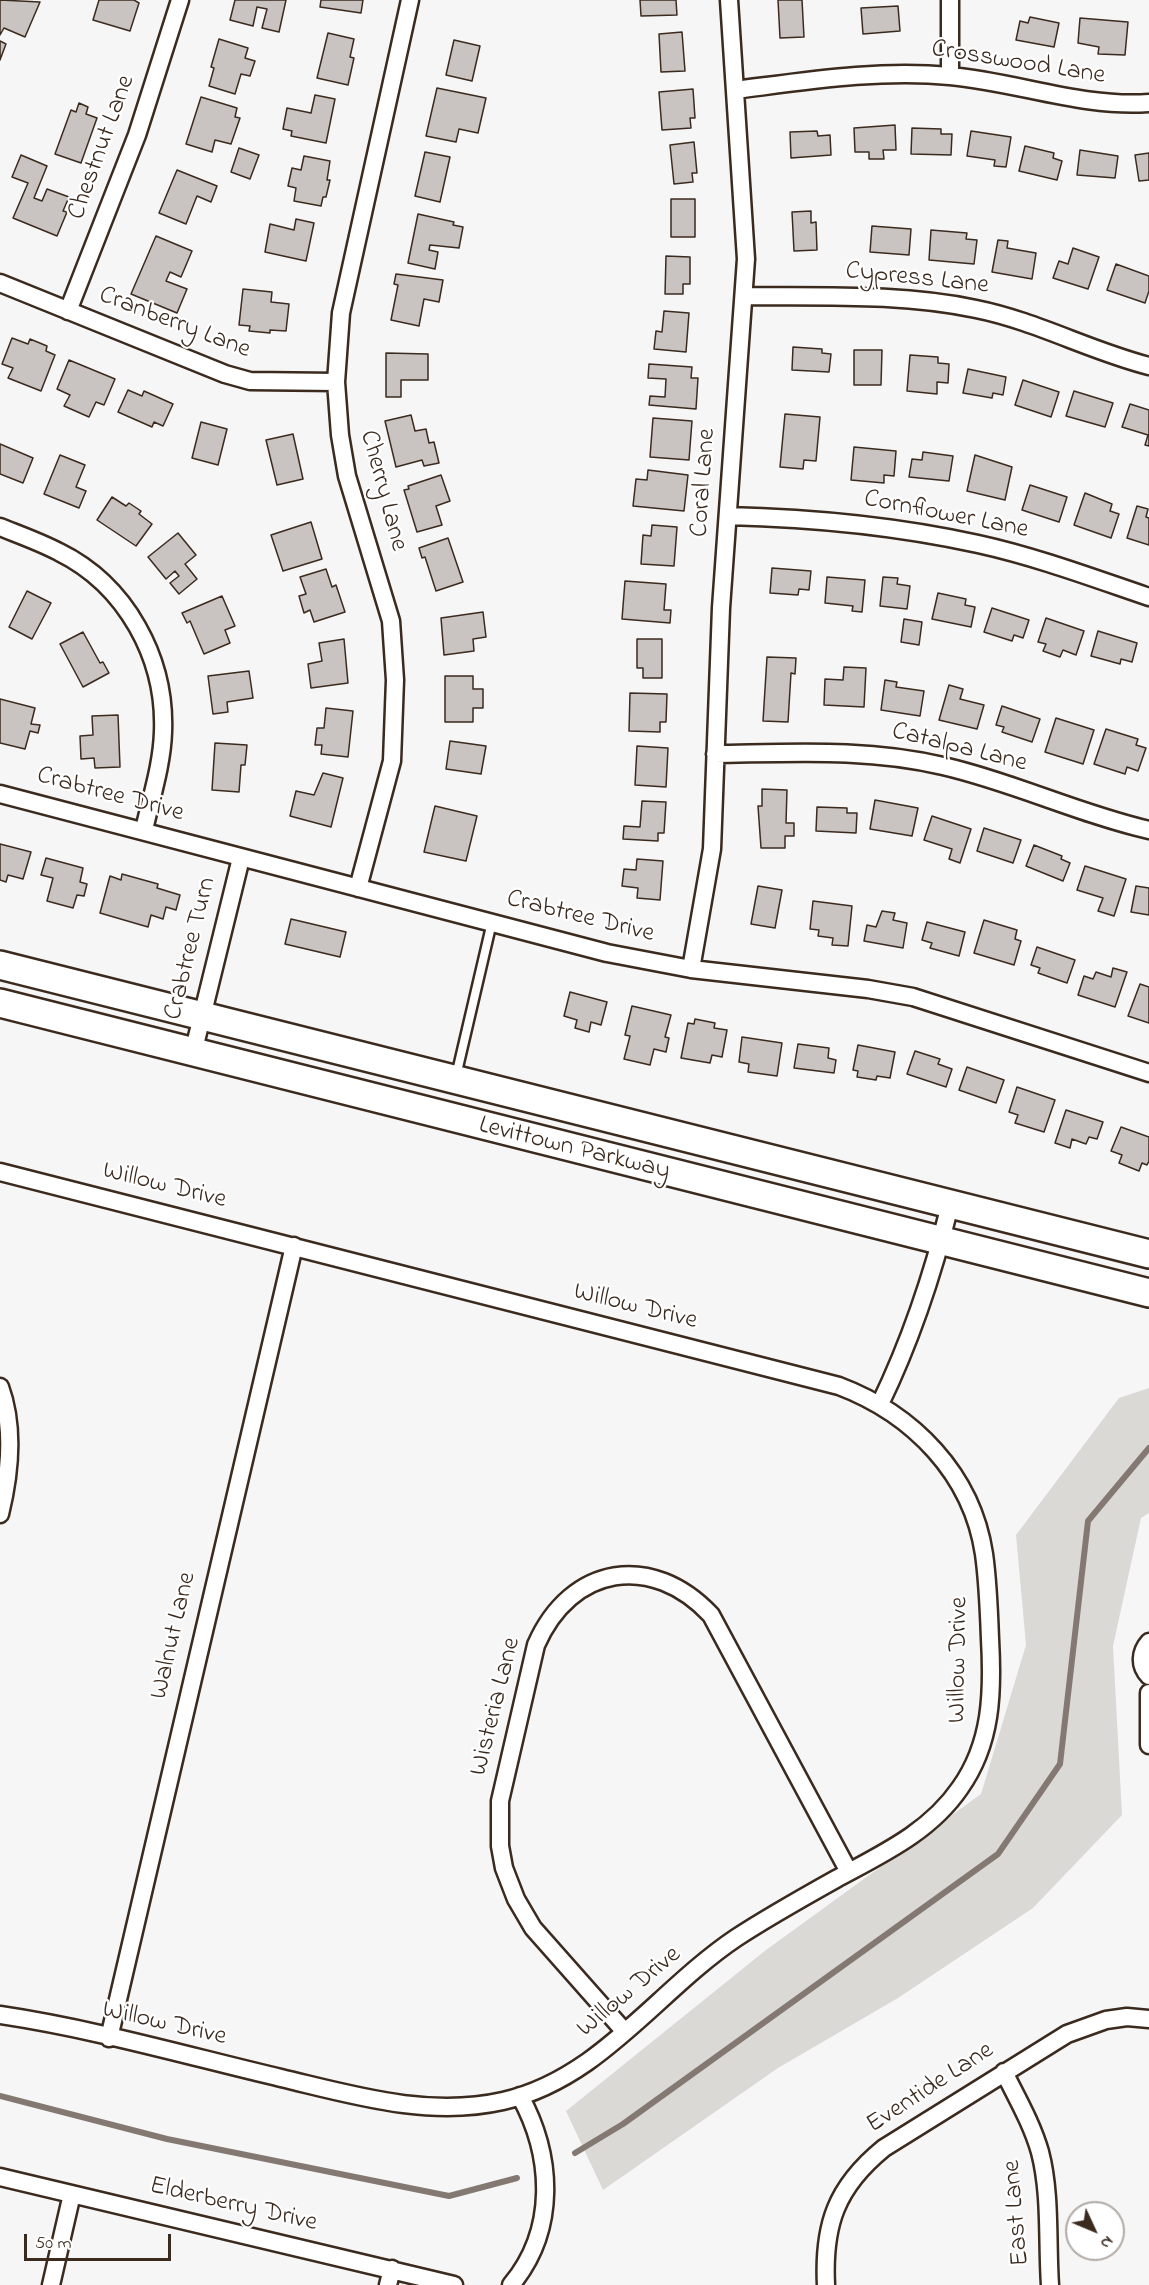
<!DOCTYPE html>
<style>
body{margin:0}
#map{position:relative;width:1149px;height:2285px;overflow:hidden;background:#f7f6f6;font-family:"Indie Flower",sans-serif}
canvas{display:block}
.north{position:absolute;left:1065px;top:2201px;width:60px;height:60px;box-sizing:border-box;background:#fff;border:2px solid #b1aaa5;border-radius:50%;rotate:134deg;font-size:16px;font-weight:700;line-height:24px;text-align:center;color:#3b2a1e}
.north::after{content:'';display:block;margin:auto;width:21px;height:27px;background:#3b2a1e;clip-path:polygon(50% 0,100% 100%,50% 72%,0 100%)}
.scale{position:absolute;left:24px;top:2234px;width:147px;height:27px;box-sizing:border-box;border:3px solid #3b2a1e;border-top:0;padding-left:8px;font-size:18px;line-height:21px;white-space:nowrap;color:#3b2a1e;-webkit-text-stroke:4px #fff;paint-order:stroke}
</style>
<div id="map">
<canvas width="1149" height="2285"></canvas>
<div class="north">N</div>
<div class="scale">50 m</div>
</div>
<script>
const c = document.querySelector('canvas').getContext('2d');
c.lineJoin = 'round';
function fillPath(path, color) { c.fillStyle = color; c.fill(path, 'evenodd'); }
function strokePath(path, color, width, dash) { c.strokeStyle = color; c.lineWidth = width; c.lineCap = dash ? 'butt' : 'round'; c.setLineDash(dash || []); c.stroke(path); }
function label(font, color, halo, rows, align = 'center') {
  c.font = font + ' "Indie Flower",sans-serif'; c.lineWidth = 4.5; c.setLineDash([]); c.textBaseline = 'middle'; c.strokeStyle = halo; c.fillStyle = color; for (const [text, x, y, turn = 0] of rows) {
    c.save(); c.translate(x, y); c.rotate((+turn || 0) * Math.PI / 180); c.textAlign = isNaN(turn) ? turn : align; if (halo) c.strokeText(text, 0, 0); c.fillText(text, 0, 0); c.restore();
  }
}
const green = new Path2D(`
 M1149,1388V1513L1141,1518L1113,1646L1122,1815L1033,1908L898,1998L778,2068L603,2190L566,2111L766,1950L981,1794L1026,1645L1016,1535L1119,1398Z`);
const stream = new Path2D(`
 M0,2096L167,2139L449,2196L517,2178
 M575,2153L623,2124L998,1854L1060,1764L1088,1521L1149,1448`);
const building = new Path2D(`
 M0,0L40,2L25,37L4,28L0,35Z
 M99,0H134L139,3L130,31L93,20Z
 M235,0H286L279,32L262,28L267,9L257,7L253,26L230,20Z
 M321,0H363L361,13L320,7Z
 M640,0H676L677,15L641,16Z
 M778,0H802L804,37L780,38Z
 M898,6L900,31L863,34L861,8Z
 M1030,17L1059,23L1054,47L1016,40L1020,21L1028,23Z
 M1080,18L1128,22L1125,55L1098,54L1099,47L1078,43Z
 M682,32L685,71L661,72L659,34Z
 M328,33L354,39L350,57L354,58L348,85L317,78Z
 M219,39L248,48L245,58L255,61L250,76L241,74L235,94L209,86L214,68L211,67Z
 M454,40L480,46L472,81L446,75Z
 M0,41L6,44L0,60Z
 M437,88L486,98L478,133L459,129L456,142L426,136Z
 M693,89L695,118H690L691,128L662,130L659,92Z
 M315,95L335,99L326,143L291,136L292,131L283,129L287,108L311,113Z
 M201,97L237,108L235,117L240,118L231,144L215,140L212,152L186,144Z
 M79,103L88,107L86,114L97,118L81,163L55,154L71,110L76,112Z
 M895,125L896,150H883L884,159H869V152H855L854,128Z
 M912,128L941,129V134H952L951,155L911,154Z
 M817,131L818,136L830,135L831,155L791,158L790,132Z
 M971,131L1011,137L1006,167L994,166L995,160L967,156Z
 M694,142L697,173H692L693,182L674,184L670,145Z
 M1025,146L1054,153L1053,158L1062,161L1057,180L1019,171Z
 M239,148L259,155L250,179L231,172Z
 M1080,150L1118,156L1115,178L1077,175Z
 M425,152L450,157L440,202L415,196Z
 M1149,153V180L1139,181L1135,155Z
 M21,155L47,166L34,198L42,201L47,189L69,197L63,211L67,212L57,236L13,218L28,183L12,177Z
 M304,156L330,161L327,180H330L326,197H323L321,206L294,201L296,188L288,186L292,168L301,170Z
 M177,170L217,186L211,202L197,196L186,224L159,213Z
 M671,199H695V237H671Z
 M811,211V223L816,222L817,250L794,251L792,212Z
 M418,214L454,222L453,225L463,227L459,248L430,245L429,250L438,252L435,269L408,263Z
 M296,219L314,223L306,261L265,252L270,224L294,230Z
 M872,226L911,229L909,255L870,252Z
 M931,230L967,233L966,239L977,240L974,264L929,260Z
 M156,236L192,251L181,277L170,272L166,281L187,289L177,313L131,294Z
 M998,240L1008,241L1007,248L1036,253L1032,279L992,272Z
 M1073,248L1099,257L1088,289L1053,278L1059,261L1068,264Z
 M666,256L690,257V284H683V294H665Z
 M1116,264L1149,276V291L1145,303L1107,290Z
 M396,274L443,280L439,302L424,299L419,326L391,320L398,285L394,284Z
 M243,289L272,292L271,302L289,304L286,331L270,330V333L249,331L250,326L239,325Z
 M664,311L689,313L686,352L654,349L656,331L662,332Z
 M12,338L28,344L30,339L47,346L46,351L55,355L41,391L8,378L13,368L2,364Z
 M793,347L822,349V353L831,354L829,372L792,370Z
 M854,350H882L881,385H854Z
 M386,353L428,354V380H401V397H386Z
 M910,355L938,357V363L949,364L948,383L937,382V394L907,391Z
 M69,360L115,379L104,405L96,402L89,417L64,406L70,395L57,389Z
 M649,364L692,367L691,378H698L696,409L649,405L650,396L665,397L666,379L648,378Z
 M968,369L1006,377L1003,395L993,393L992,398L963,393Z
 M1023,380L1059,392L1051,417L1015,405Z
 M128,390L142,396L144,391L173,404L163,426L154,422L152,427L118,412Z
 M1074,391L1113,403L1105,427L1066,416Z
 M1130,404L1149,410V446L1145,445L1148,435L1122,427Z
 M785,414L820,417L816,461L804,460L803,469L780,467Z
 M411,415L415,431L426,429L429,443L434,442L439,463L424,466L422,460L396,467L385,421Z
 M653,418L692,421L689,460L650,457Z
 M201,422L227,429L218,465L192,458Z
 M293,434L303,479L277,485L266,440Z
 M0,444L33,458L23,483L0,474Z
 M854,447L896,451L894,476L884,475V483L851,480Z
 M923,452L953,456L949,481L909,477L912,459L922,460Z
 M60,455L85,465L76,487L86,491L79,508L44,494Z
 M975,455L1012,467L1005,500L967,491Z
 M648,470L688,475L684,511L633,506L636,479L647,480Z
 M441,475L450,501L436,506L442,525L417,532L404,490L409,489L408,486Z
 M1030,485L1067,497L1059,522L1022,510Z
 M1085,493L1112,504L1110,511L1119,514L1111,538L1074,525Z
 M112,497L126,506L129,503L141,511L139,514L152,524L136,546L97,520Z
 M1137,506L1148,509L1146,517L1149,518V545L1127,538Z
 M311,522L322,559L283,571L271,535Z
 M652,525L677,527L674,566L641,564L643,535L651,536Z
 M178,533L196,555L185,564L197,579L179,594L170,583L179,576L175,571L166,579L148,557Z
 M448,538L463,582L436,591L425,557L422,558L419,548Z
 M772,568L811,571L809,590L799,589L798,595L770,593Z
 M326,569L332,587L336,585L345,612L314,622L310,610L304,613L299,596L306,594L300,577Z
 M827,577L865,580L862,612L852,611L853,606L825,603Z
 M883,577L898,578L897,584L910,586L907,609L880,606Z
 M625,581L666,584L664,610H671L670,623L622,619Z
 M27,591L51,603L32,639L9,627Z
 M938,593L966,599L965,605L975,607L971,627L932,619Z
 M222,596L235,626L225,630L230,643L204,654L190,621L187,623L182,613Z
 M992,608L1029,620L1023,638L1014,635L1012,641L984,632Z
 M483,612L486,637L473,639L474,651L444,655L441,618Z
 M1046,618L1084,631L1076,655L1063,650L1060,657L1043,651L1046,644L1038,642Z
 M904,619L922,622L919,645L901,642Z
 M1098,631L1137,643L1132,662L1121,659L1120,664L1091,656Z
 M83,632L100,663L103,662L109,673L83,687L60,644Z
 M344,639L348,683L311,688L308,664L322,661L319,643Z
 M637,639H662V678H643V668H637Z
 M767,657L796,658L795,674L791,673L788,722L763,721Z
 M844,667L866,668L864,707L824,705L825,679L843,680Z
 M249,671L253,698L227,702L228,712L213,714L208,676Z
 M445,676H473V689H483V708H473V722H445Z
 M885,680L897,682L896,687L924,691L920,716L881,710Z
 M949,685L963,689L960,699L984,705L977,729L939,720Z
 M630,693L667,694L666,722H660V732L629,731Z
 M0,699L35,708L31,724L40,725L38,733L30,731L25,749L0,743Z
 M1002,706L1040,719L1032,742L1002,732L1004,727L996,725Z
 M326,708L353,711L348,757L321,754L322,745H315L317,728H324Z
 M118,715L120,767L95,768L94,758L81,759L80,736L93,735L92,716Z
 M1056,718L1094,730L1083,764L1045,752Z
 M1106,729L1138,739L1136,745L1146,748L1138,771L1127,767L1125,774L1094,764Z
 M450,741L486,746L481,774L446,769Z
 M215,743L247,745L245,765H241L239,792L212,790Z
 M637,746L668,748L666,787L635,785Z
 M323,773L343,778L331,827L290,816L296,791L314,795Z
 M762,789L787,790L786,823H794V836H785V848H761L758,806H762Z
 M875,800L918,808L912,836L870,829Z
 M642,801L666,802L664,833H658V841L623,839L624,826L640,827Z
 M435,806L477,816L466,861L424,852Z
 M817,807L847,808V813H857L856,833L816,831Z
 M932,816L971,829L960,863L949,859L952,849L924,840Z
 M984,828L1021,840L1013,863L977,851Z
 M0,844L31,852L23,879L8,875L6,882L0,880Z
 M1034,845L1062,856L1061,859L1070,863L1063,881L1026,866Z
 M46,858L83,868L80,882L87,884L84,896L77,895L73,908L47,901L53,878L41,875Z
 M637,859L663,861L660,900L637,898L638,888L622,886L624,869L636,870Z
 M1085,866L1126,879L1114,916L1098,911L1103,898L1077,890Z
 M122,874L158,884L157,888L180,895L176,910L166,907L163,919L151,915L148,927L100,913L110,876L121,880Z
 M758,886L782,890L775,928L751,924Z
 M1136,886L1149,888V915L1131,912Z
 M813,901L852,906L848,946L832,945L833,938L818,936L819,930L810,929Z
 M882,911L895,913L893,920L907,923L903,948L864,941L867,925L876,927Z
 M291,919L346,932L340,957L285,944Z
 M984,920L1017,930L1015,939L1021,941L1014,965L974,953Z
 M927,922L965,932L959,956L930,948L932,943L922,940Z
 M1037,947L1075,960L1067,983L1038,973L1040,968L1031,965Z
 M1113,968L1127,972L1115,1007L1078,995L1084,976L1093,979L1096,972L1111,977Z
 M1140,984L1149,987V1023L1128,1016Z
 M570,992L607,1002L601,1025L591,1022L589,1032L575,1028L577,1020L564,1016Z
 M632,1006L671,1015L665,1037L669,1038L666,1052L654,1049L650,1065L624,1059L630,1036L625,1035Z
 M695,1019L715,1023L714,1028L727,1030L722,1057L712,1055L710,1063L681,1058L688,1023L694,1024Z
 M742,1037L782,1043L777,1076L748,1072L749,1064L739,1062Z
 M798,1044L829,1048L828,1058L836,1060L834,1073L794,1068Z
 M858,1045L895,1052L890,1078L877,1076L876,1080L857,1077L858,1071L853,1070Z
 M915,1051L940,1059L938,1064L952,1069L946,1087L907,1074Z
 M967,1067L1004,1080L996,1103L959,1090Z
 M1017,1087L1055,1100L1044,1132L1015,1123L1018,1115L1009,1112Z
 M1066,1110L1103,1122L1097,1139L1089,1137L1086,1144L1072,1139L1070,1148L1055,1143Z
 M1121,1127L1149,1137V1161L1147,1165L1142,1163L1139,1171L1119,1163L1122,1155L1111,1151Z`);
const lane = new Path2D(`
 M456,1076L492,922`);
const street = new Path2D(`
 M950,76V0
 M735,90C806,81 879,69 950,76C1017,82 1082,108 1149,103
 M0,283L225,374L250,381L336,382
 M744,296C820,297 901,293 976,309C1036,321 1090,351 1149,366
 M68,311L137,135L180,0
 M728,516C812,518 896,526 978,544C1037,557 1093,578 1149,597
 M0,527C20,535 40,542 59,552C126,585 166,658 163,732C162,765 151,798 144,830
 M715,754C792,753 868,748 943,766C1013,782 1079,814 1149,830
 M0,794L607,953L691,969L868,989L913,997L1149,1073
 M358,888L392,761L395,680L391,621L347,476L340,435L336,382L341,313L410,0
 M691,969L712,849L721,608L746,259L729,0
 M193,1053L241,858
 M0,1172L839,1386C913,1414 972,1474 984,1554C988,1582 989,1611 990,1639C993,1692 992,1743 960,1788C930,1832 882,1854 836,1879C802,1898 768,1917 736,1938C657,1991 600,2079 503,2101C428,2118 353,2095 281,2078C188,2056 94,2029 0,2015
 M0,1387C15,1428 10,1473 0,1514
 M880,1404C911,1340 933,1274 950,1205
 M1149,1642C1140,1652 1139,1666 1149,1676
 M1149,1693V1745
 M625,2032L533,1928L516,1899L504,1868L500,1846V1801L536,1645C571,1565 652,1552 711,1615L849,1872
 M109,2038L294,1246
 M1004,2072C1017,2098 1032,2124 1040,2152C1051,2194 1047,2242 1050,2285
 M0,2177L454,2285
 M51,2285L72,2194
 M388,2285L392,2269
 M511,2285C557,2230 553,2156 520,2096
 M826,2285C823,2225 836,2187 884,2148L1067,2034L1106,2020L1127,2017L1149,2019`);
const primary = new Path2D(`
 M0,965L1149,1254
 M0,1003L1149,1293`);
const streetNames = [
 ["Crosswood Lane",1018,64,9],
 ["Chestnut Lane",103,148,-70],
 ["Cypress Lane",917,280,6],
 ["Cranberry Lane",174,324,21],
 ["Coral Lane",705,483,-86],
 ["Cherry Lane",382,491,75],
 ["Cornflower Lane",946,516,11],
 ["Catalpa Lane",959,749,14],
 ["Crabtree Drive",110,796,15],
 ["Crabtree Drive",580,918,14],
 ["Crabtree Turn",192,949,-76],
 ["Levittown Parkway",574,1150,14],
 ["Willow Drive",164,1187,14],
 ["Willow Drive",635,1308,14],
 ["Walnut Lane",175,1636,-77],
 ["Willow Drive",960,1660,-89],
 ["Wisteria Lane",497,1707,-76],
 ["Willow Drive",630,1993,-40],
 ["Willow Drive",164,2025,13],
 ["Eventide Lane",931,2089,-33],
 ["Elderberry Drive",233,2206,13],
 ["East Lane",1018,2213,-95]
];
fillPath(green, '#dbd9d6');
strokePath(stream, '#847972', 6);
fillPath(building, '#c9c3c1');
strokePath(building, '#3b2a1e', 1.5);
strokePath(lane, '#3b2a1e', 13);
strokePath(street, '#3b2a1e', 21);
strokePath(primary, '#3b2a1e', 32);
strokePath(lane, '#fff', 8);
strokePath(street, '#fff', 16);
strokePath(primary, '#fff', 27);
label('26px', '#3b2a1e', '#fff', streetNames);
</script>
